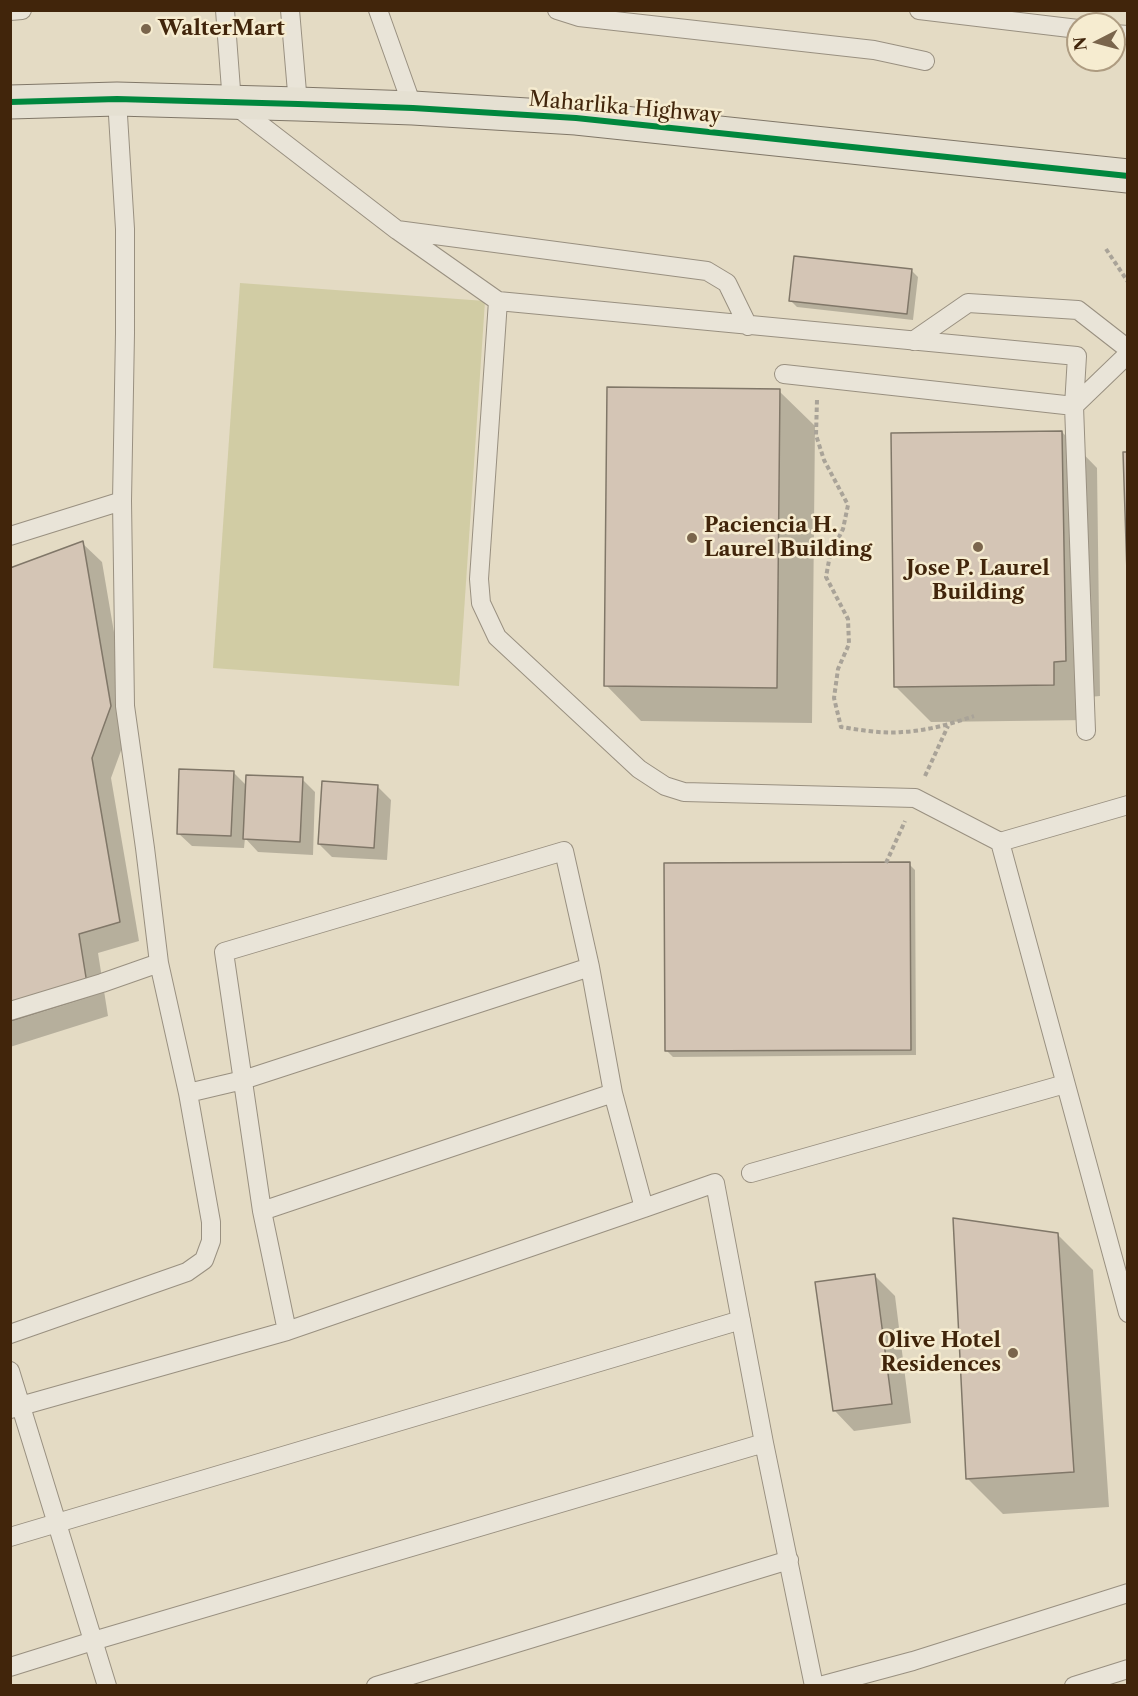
<!DOCTYPE html>
<style>
body{margin:0}
#map{position:relative;width:1138px;height:1696px;overflow:hidden;background:#e4dbc4;font-family:"Libre Caslon Text",serif}
canvas{display:block}
.frame{position:absolute;inset:0;border:12px solid #41250b;pointer-events:none}
.north{position:absolute;left:1066px;top:12px;width:60px;height:60px;box-sizing:border-box;background:#f6ecd0;border:2px solid #ae9c81;border-radius:50%;rotate:264deg;font-size:16px;font-weight:700;line-height:24px;text-align:center;color:#41250b}
.north::after{content:'';display:block;margin:auto;width:21px;height:27px;background:#7a654c;clip-path:polygon(50% 0,100% 100%,50% 72%,0 100%)}
</style>
<div id="map">
<canvas width="1138" height="1696"></canvas>
<div class="frame"></div>
<div class="north">N</div>
</div>
<script>
const c = document.querySelector('canvas').getContext('2d');
c.lineJoin = 'round';
function fillPath(path, color) { c.fillStyle = color; c.fill(path, 'evenodd'); }
function strokePath(path, color, width, dash) { c.strokeStyle = color; c.lineWidth = width; c.lineCap = dash ? 'butt' : 'round'; c.setLineDash(dash || []); c.stroke(path); }
function label(font, color, halo, rows, align = 'center') {
  c.font = font + ' "Libre Caslon Text",serif'; c.lineWidth = 5; c.setLineDash([]); c.textBaseline = 'middle'; c.strokeStyle = halo; c.fillStyle = color; for (const [text, x, y, turn = 0] of rows) {
    c.save(); c.translate(x, y); c.rotate((+turn || 0) * Math.PI / 180); c.textAlign = isNaN(turn) ? turn : align; if (halo) c.strokeText(text, 0, 0); c.fillText(text, 0, 0); c.restore();
  }
}
const green = new Path2D(`
 M240,283L485,301L459,686L213,668Z`);
const shadow = new Path2D(`
 M912,271L918,277L913,320L797,307L791,301Z
 M779,391L815,426L812,723L641,721L606,685Z
 M1062,432L1097,468L1100,696L1089,697V720L931,722L896,687Z
 M82,543L102,562L130,726L111,778L139,941L98,953L108,1016L10,1047V570Z
 M233,772L247,786L302,779L315,792L313,855L258,852L245,838L244,848L192,846L178,833Z
 M377,786L391,800L387,860L332,857L319,844Z
 M909,864L915,870L916,1055L673,1057L667,1051Z
 M1058,1235L1093,1270L1109,1507L1003,1514L968,1479Z
 M875,1276L895,1296L911,1423L854,1431L835,1411Z`);
const building = new Path2D(`
 M794,256L912,269L907,314L789,301Z
 M607,387L780,389L777,688L604,686Z
 M1062,431L1066,661L1054,662V685L894,687L891,433Z
 M1123,452H1128V603Z
 M83,541L111,706L92,758L120,922L79,934L89,996L10,1021V568Z
 M179,769L234,771L231,836L177,834Z
 M246,775L303,777L300,842L243,839Z
 M322,781L378,785L374,848L318,844Z
 M910,862L911,1050L665,1051L664,863Z
 M953,1218L1058,1233L1074,1472L966,1479Z
 M875,1274L892,1404L833,1411L815,1282Z`);
const path = new Path2D(`
 M1106,249L1128,282
 M817,400L816,435L824,460L848,505L843,529L830,555L826,577L848,619L849,644L838,669L834,698L841,727C861,730 882,734 902,732C926,731 951,724 974,716
 M925,776L948,726
 M886,863L905,821`);
const lane = new Path2D(`
 M225,10L232,103L397,230L707,271L727,283L748,326
 M290,10L298,104
 M378,10L413,108
 M557,10L579,17L874,50L925,61
 M919,10L1078,29
 M10,11L22,10
 M1114,34L1128,35
 M397,230L498,301L1077,356L1074,406L1086,731
 M498,301L479,579L481,603L497,637L639,769L665,786L684,792L915,798L1000,842
 M913,341L968,303L1078,310L1128,349
 M784,374L1074,406
 M1074,406L1128,354
 M10,536L122,501L125,333V229L117,99
 M1128,805L1000,842L1128,1313
 M10,1011L102,983L159,963
 M188,1093L243,1080L590,967
 M751,1173L1065,1084
 M262,1211L613,1093L644,1208L715,1183L764,1443L814,1686
 M287,1331L262,1211L224,952L564,851L590,967L613,1093
 M10,1334L187,1272L204,1260L211,1241V1222L188,1093L159,963L145,848L125,706L122,501
 M10,1371L107,1686
 M10,1409L287,1331L644,1208
 M10,1537L741,1320
 M10,1667L93,1641L764,1443
 M376,1686L789,1560
 M820,1686L913,1661L1128,1593
 M1074,1686L1128,1669`);
const highway = new Path2D(`
 M10,102L117,99L298,104L413,108L576,118L1128,176`);
const cycleway = new Path2D(`
 M10,102L117,99L298,104L413,108L576,118L1128,176`);
const markers = [
 [146,29,6,"#7a654c"],
 [692,538,6,"#7a654c"],
 [978,547,6,"#7a654c"],
 [1013,1353,6,"#7a654c"]
];
const poiNames = [
 ["WalterMart",158,29],
 ["Paciencia H.",704,526],
 ["Laurel Building",704,550],
 ["Jose P. Laurel",978,569,"center"],
 ["Building",978,593,"center"],
 ["Olive Hotel",1001,1341,"right"],
 ["Residences",1001,1365,"right"]
];
const streetNames = [
 ["Maharlika Highway",625,108,5]
];
fillPath(green, '#d1cca4');
fillPath(shadow, '#0003');
fillPath(building, '#d4c5b5');
strokePath(building, '#807768', 1.5);
strokePath(lane, '#999080', 20);
strokePath(highway, '#807768', 35);
strokePath(path, '#a9a398', 4, [4.5, 3]);
strokePath(lane, '#e9e4d8', 18);
strokePath(highway, '#e5e0d2', 33);
strokePath(cycleway, '#00873e', 6);
for (const [x, y, r, color] of markers) { const dot = new Path2D(); dot.arc(x, y, r, 0, 2 * Math.PI); c.fillStyle = color; c.fill(dot); strokePath(dot, '#f6ecd0', 2); }
label('bold 21px', '#41250b', '#f6ecd0', poiNames, 'left');
label('21px', '#41250b', '#f6ecd0', streetNames);
</script>
